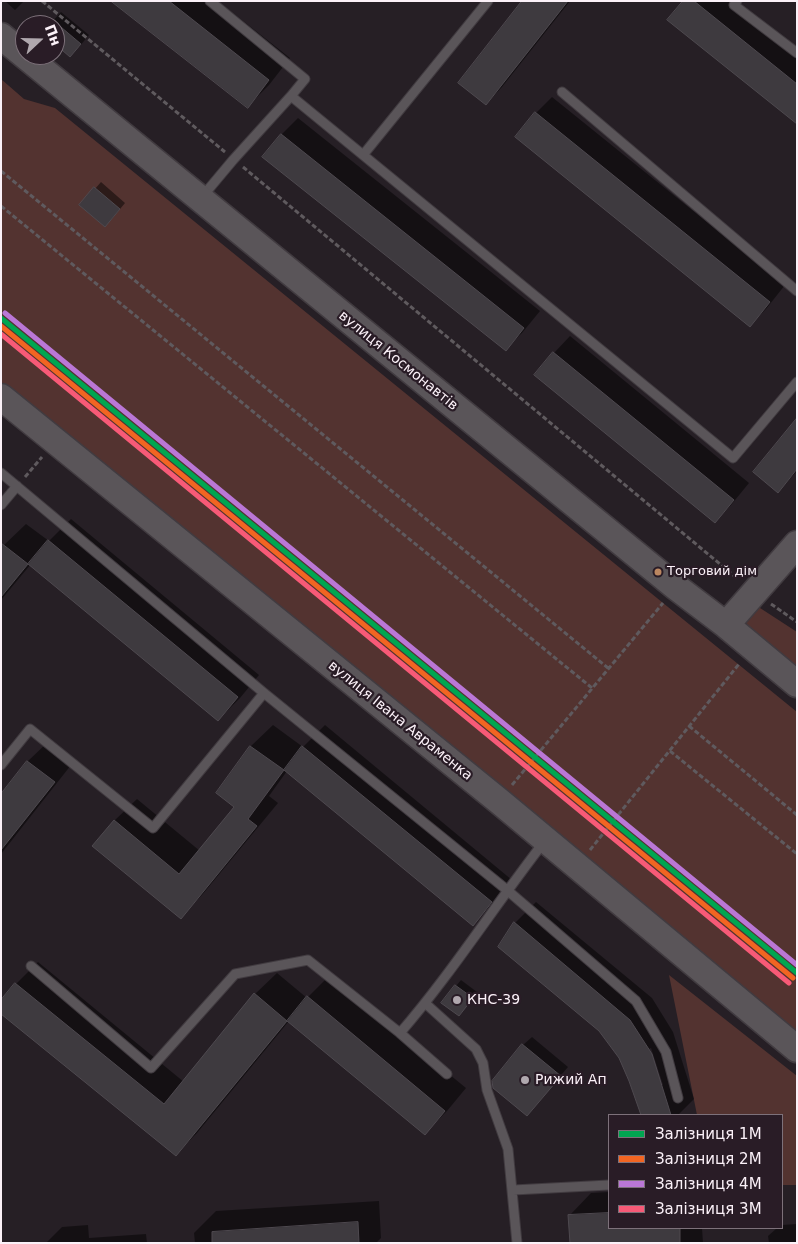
<!DOCTYPE html>
<meta charset="utf-8">
<style>
body{margin:0}
#map{position:relative;width:798px;height:1244px;overflow:hidden;background:#261f25;font-family:"DejaVu Sans",sans-serif}
canvas{display:block}
.frame{position:absolute;inset:0;border:2px solid #fbf1f8;pointer-events:none}
.legend{position:absolute;left:608px;top:1114px;width:175px;height:115px;box-sizing:border-box;background:#291c26;border:1px solid #7d717a;margin:0;padding:6px 9px;list-style:none;font-size:15px;color:#fbf1f8}
.legend li{display:flex;align-items:center;gap:10px;height:25px}
.legend b{width:25px;border:1px solid #7d717a}
.north{position:absolute;left:15px;top:15px;width:50px;height:50px;box-sizing:border-box;background:#291c26;border:1px solid #7d717a;border-radius:50%;rotate:69deg;font-size:14px;font-weight:700;line-height:20px;text-align:center;color:#fbf1f8}
.north::after{content:'';display:block;margin:auto;width:18px;height:22px;background:#b0a8ae;clip-path:polygon(50% 0,100% 100%,50% 72%,0 100%)}
</style>
<div id="map">
<canvas width="798" height="1244"></canvas>
<div class="frame"></div>
<ul class="legend">
<li><b style="height:6px;background:#00a651"></b>Залізниця 1М</li>
<li><b style="height:6px;background:#f26522"></b>Залізниця 2М</li>
<li><b style="height:6px;background:#ba77d6"></b>Залізниця 4М</li>
<li><b style="height:6px;background:#f75a77"></b>Залізниця 3М</li>
</ul>
<div class="north">Пн</div>
</div>
<script>
const c = document.querySelector('canvas').getContext('2d');
c.lineJoin = 'round';
function fillPath(path, color) { c.fillStyle = color; c.fill(path, 'evenodd'); }
function strokePath(path, color, width, dash) { c.strokeStyle = color; c.lineWidth = width; c.lineCap = dash ? 'butt' : 'round'; c.setLineDash(dash || []); c.stroke(path); }
function label(font, color, halo, rows, align = 'center') {
  c.font = font + ' "DejaVu Sans",sans-serif'; c.lineWidth = 4.5; c.setLineDash([]); c.textBaseline = 'middle'; c.strokeStyle = halo; c.fillStyle = color; for (const [text, x, y, turn = 0] of rows) {
    c.save(); c.translate(x, y); c.rotate((+turn || 0) * Math.PI / 180); c.textAlign = isNaN(turn) ? turn : align; if (halo) c.strokeText(text, 0, 0); c.fillText(text, 0, 0); c.restore();
  }
}
const green = new Path2D(`
 M1,79L24,99L55,108L797,712V1039L1,387Z
 M757,606L797,632V680L745,631L747,620Z
 M669,975L797,1076V1185H782V1115H697Z`);
const shadow = new Path2D(`
 M5,1H24L15,10Z
 M113,1H218L290,58L269,85L248,106Z
 M523,1H570L502,87L486,104Z
 M684,1H731L797,54V123Z
 M61,12L89,35L79,47L55,42V25H49Z
 M552,97L785,285L766,309L750,325L536,113Z
 M298,118L540,311L522,333L505,349L281,135Z
 M101,182L125,203L111,220L81,205Z
 M570,336L749,483L731,505L715,521L554,353Z
 M797,420V471L778,491Z
 M71,519L259,675L240,698L218,720L31,564L1,600V549L4,545L26,524L49,541Z
 M273,725L303,747L325,725L512,880L494,902L473,924L287,771L269,796L278,803L202,895L180,917L94,845L115,820L137,799L200,851L236,807L218,793L251,746Z
 M50,740L75,760L1,854V796L28,761Z
 M536,902L652,998L673,1032L694,1099L678,1115H642L620,1057L515,923ZM651,1048L663,1085H661L649,1049Z
 M38,962L184,1082L255,994L277,973L307,998L329,976L466,1088L447,1111L425,1133L289,1021L197,1133L175,1155L1,1002L16,984Z
 M461,980L477,992L459,1014L456,986Z
 M532,1037L568,1067L527,1115L523,1045Z
 M609,1192V1228H702L703,1243H571L570,1215L591,1193Z
 M379,1201L381,1238L376,1243H195L194,1233L216,1211Z
 M797,1224V1243H769L768,1236L777,1228H782V1225Z
 M88,1225L89,1238L146,1234L147,1243H46L62,1227Z`);
const building = new Path2D(`
 M111,1H169L269,80L248,108Z
 M522,1H568L486,105L458,83Z
 M683,1H694L797,84V124L667,20Z
 M55,22L81,44L70,57L55,44Z
 M535,112L770,302L750,327L515,137Z
 M281,134L524,328L506,351L262,157Z
 M94,187L120,209L105,227L79,205Z
 M553,352L734,500L715,523L534,375Z
 M797,418V469L778,493L753,472Z
 M48,540L238,697L218,721L28,564Z
 M1,543L28,564L1,597Z
 M250,746L284,770L248,819L257,826L181,919L92,846L114,820L179,874L234,807L216,793Z
 M302,746L492,902L473,926L284,770Z
 M27,761L55,782L1,850V794Z
 M514,922L630,1020L652,1054L671,1115H641L629,1081L619,1058L599,1031L498,947Z
 M15,983L164,1104L254,993L287,1021L176,1156L1,1014V1000Z
 M455,985L473,998L459,1016L441,1003Z
 M307,996L445,1111L425,1135L287,1021Z
 M522,1044L561,1076L527,1116L493,1088L492,1081Z
 M609,1213V1228H680V1243H570L568,1215Z
 M358,1222L359,1243H212V1232Z`);
const path = new Path2D(`
 M42,1L225,152
 M243,167L738,579
 M1,171L608,668
 M1,206L592,688
 M25,477L42,457
 M771,604L797,622
 M689,726L797,815
 M670,751L797,854
 M512,785L663,603
 M590,850L739,664`);
const lane = new Path2D(`
 M210,1L305,79L291,96
 M737,1L734,5L797,53
 M562,92L797,291
 M363,155L488,1
 M202,197L233,160L291,96L733,458L797,382
 M1,473L264,693L507,890L636,1001L666,1052L678,1098
 M1,505L17,486
 M1,765L30,729L153,828L264,693
 M31,966L151,1068L235,974L308,960L400,1033L447,1074
 M425,1003L476,1049L483,1063L487,1090L508,1149L517,1243
 M400,1033C452,973 495,905 544,842
 M513,1190L609,1185`);
const secondary = new Path2D(`
 M1,36L676,587L726,625L797,684
 M1,397L499,801L797,1049
 M726,625L797,544`);
const rail1 = new Path2D(`
 M1,318L797,973`);
const rail2 = new Path2D(`
 M1,326L793,978`);
const rail3 = new Path2D(`
 M5,313L797,965`);
const rail4 = new Path2D(`
 M1,334L789,983`);
const markers = [
 [658,572,4.5,"#bb8660"],
 [457,1000,5,"#b0a8ae"],
 [525,1080,5,"#b0a8ae"]
];
const busNames = [
 ["Торговий дім",667,572]
];
const streetNames = [
 ["вулиця Космонавтів",398,361,39],
 ["вулиця Івана Авраменка",400,721,39]
];
const poiNames = [
 ["КНС-39",467,1000],
 ["Рижий Ап",535,1080]
];
fillPath(green, '#533330');
fillPath(shadow, '#0007');
fillPath(building, '#3e3a3f');
strokePath(building, '#4e494f', 1);
strokePath(lane, '#413b40', 11);
strokePath(secondary, '#413b40', 29);
strokePath(path, '#5f5a5e', 3, [5, 2.5]);
strokePath(lane, '#5a5559', 9);
strokePath(secondary, '#5a5559', 26);
strokePath(rail1, '#00a651', 5);
strokePath(rail2, '#f26522', 5);
strokePath(rail3, '#ba77d6', 5);
strokePath(rail4, '#f75a77', 5);
for (const [x, y, r, color] of markers) { const dot = new Path2D(); dot.arc(x, y, r, 0, 2 * Math.PI); c.fillStyle = color; c.fill(dot); strokePath(dot, '#291c26', 2); }
label('13px', '#fbf1f8', '#291c26', busNames, 'left');
label('14px', '#fbf1f8', '#291c26', streetNames);
label('14px', '#fbf1f8', '#291c26', poiNames, 'left');
</script>
